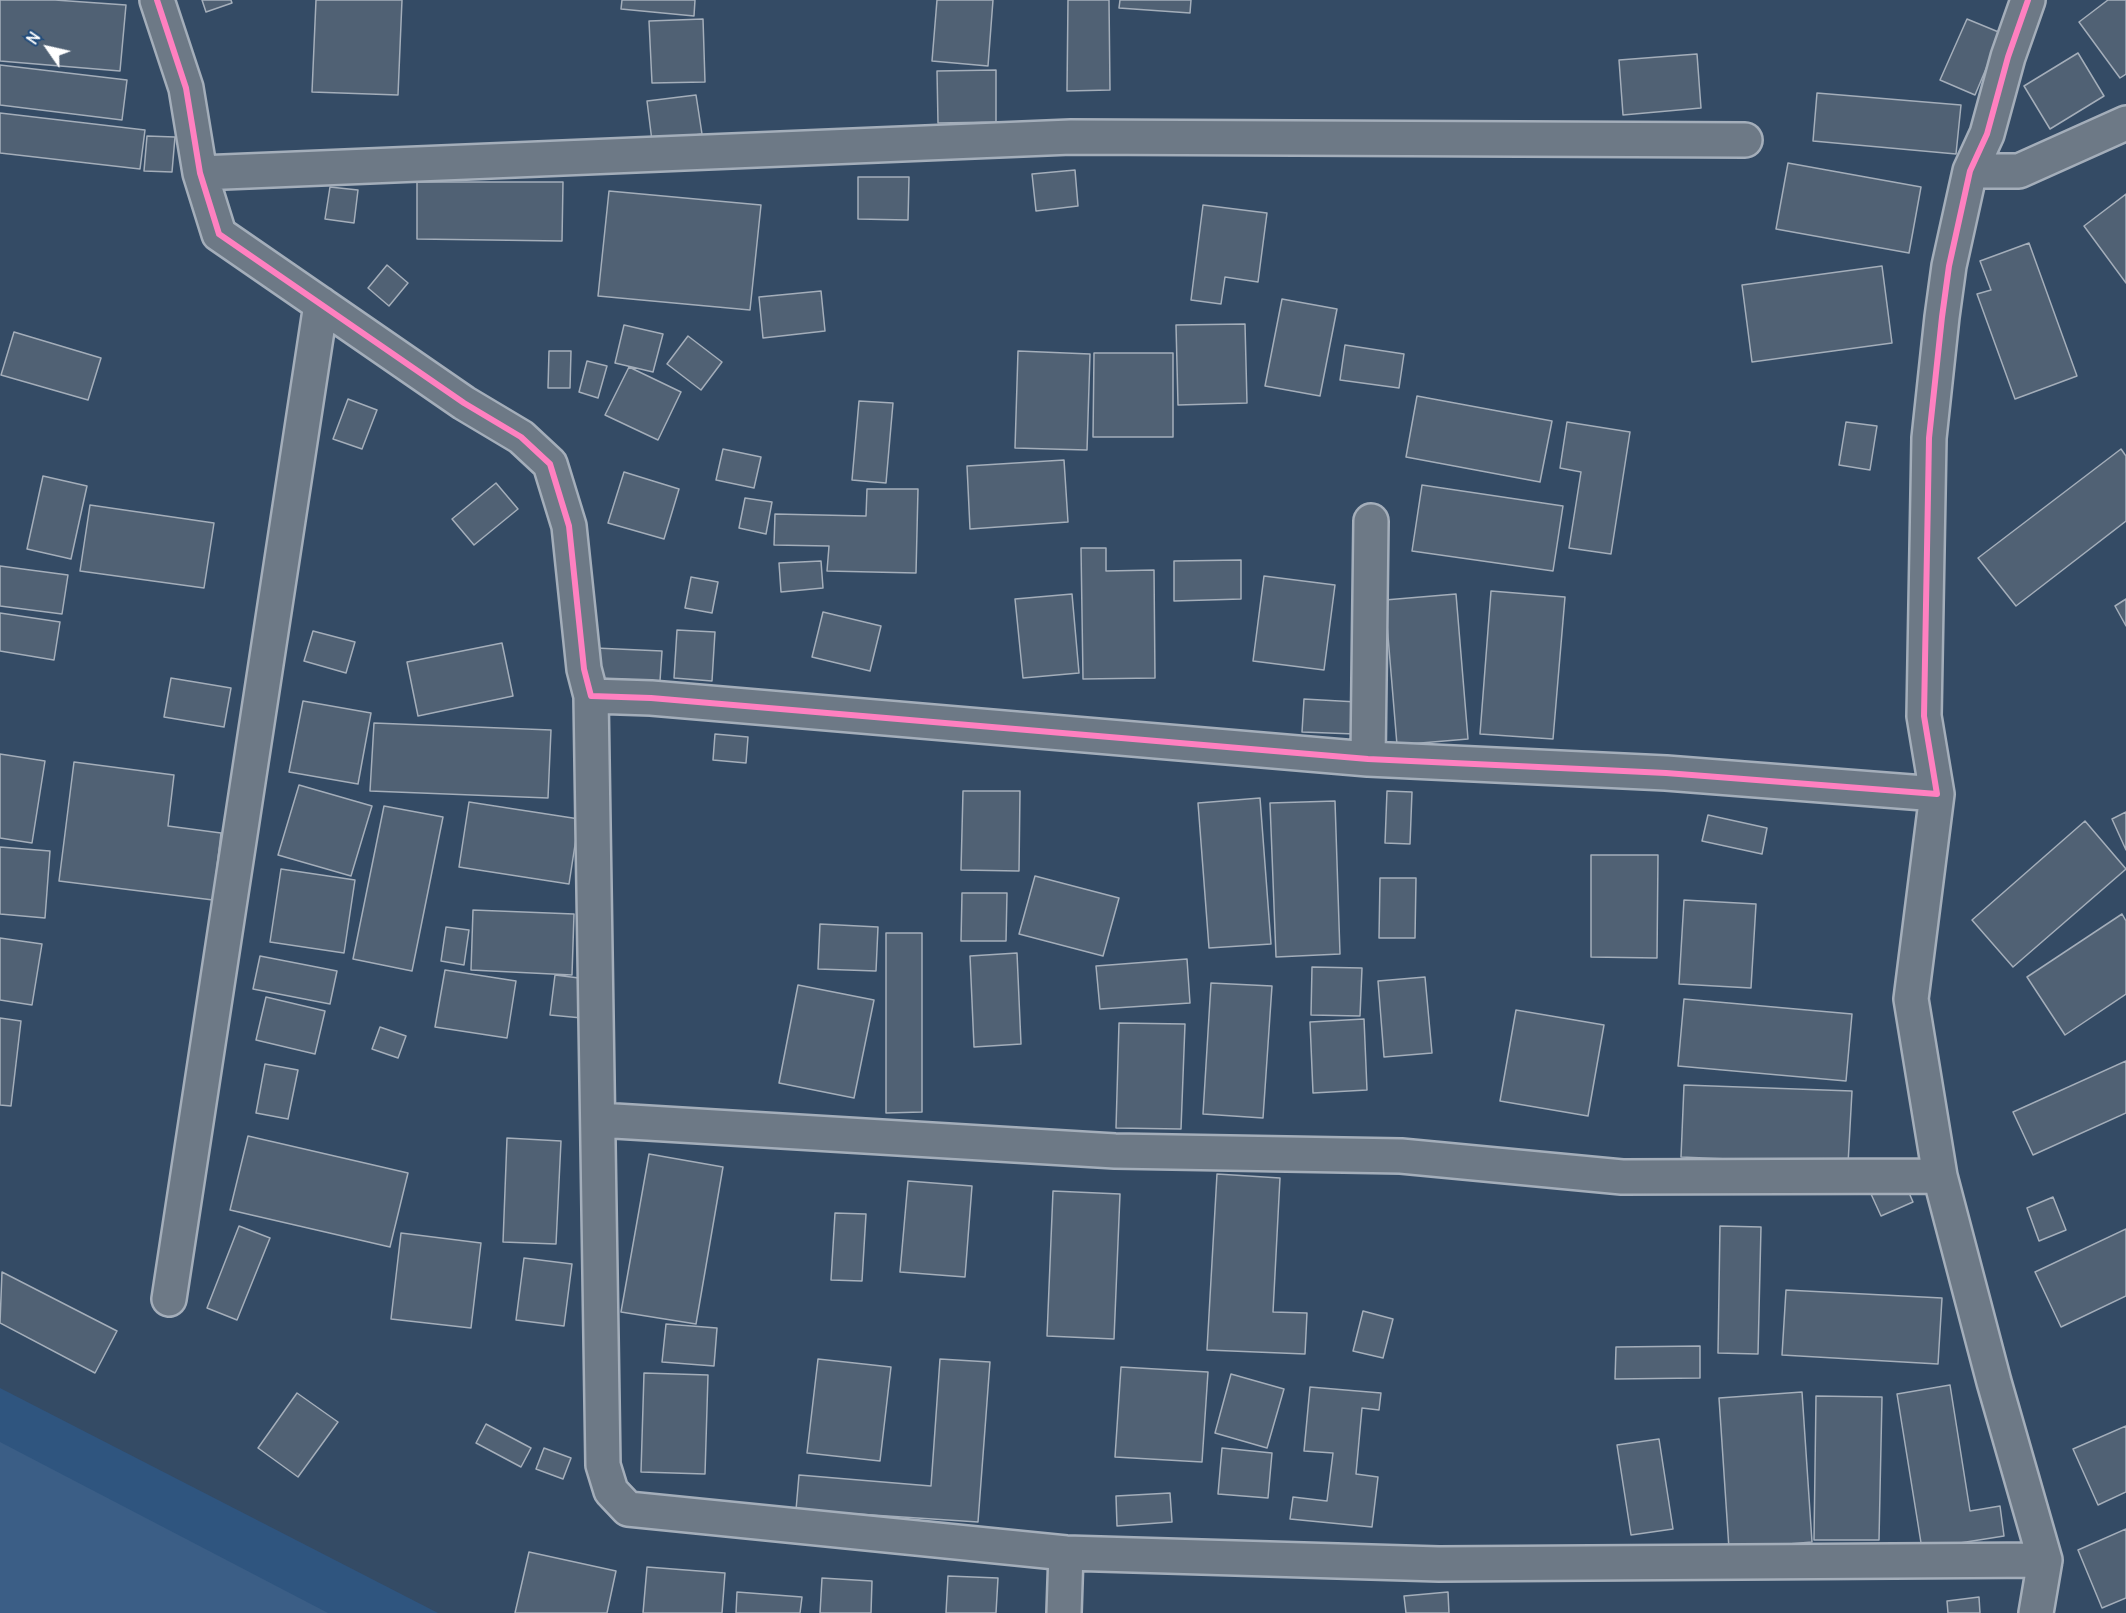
<!DOCTYPE html>
<style>
body{margin:0}
#map{position:relative;width:2126px;height:1613px;overflow:hidden;background:#344b65;font-family:Delius,sans-serif}
canvas{display:block}
.north{position:absolute;left:18px;top:18px;width:60px;height:60px;-webkit-text-stroke:4px #1f4a7a;paint-order:stroke;rotate:304deg;font-size:16px;font-weight:700;line-height:24px;text-align:center;color:#fff}
.north::after{content:'';display:block;margin:auto;width:21px;height:27px;background:#fff;clip-path:polygon(50% 0,100% 100%,50% 72%,0 100%)}
</style>
<div id="map">
<canvas width="2126" height="1613"></canvas>
<div class="north">N</div>
</div>
<script>
const c = document.querySelector('canvas').getContext('2d');
c.lineJoin = 'round';
function fillPath(path, color) { c.fillStyle = color; c.fill(path, 'evenodd'); }
function strokePath(path, color, width, dash) { c.strokeStyle = color; c.lineWidth = width; c.lineCap = dash ? 'butt' : 'round'; c.setLineDash(dash || []); c.stroke(path); }
const built = new Path2D(`
 M0,1388L438,1613H0Z`);
const green = new Path2D(`
 M0,1442L328,1613H0Z`);
const building = new Path2D(`
 M0,0H55L126,5L120,71L0,61Z
 M202,0H231L232,3L206,12Z
 M316,0H402L398,95L312,92Z
 M622,0H695L694,16L621,9Z
 M937,0H993L988,66L932,61Z
 M1068,0H1109L1110,90L1067,91Z
 M1120,0H1191L1190,13L1119,8Z
 M2108,0H2126V74L2120,78L2079,22Z
 M703,19L705,82L652,83L649,21Z
 M1967,19L2001,33L1975,95L1940,80Z
 M2078,53L2104,96L2050,129L2024,86Z
 M1697,54L1701,108L1623,115L1619,60Z
 M0,65L127,80L122,120L0,105Z
 M996,70V122L938,123L937,71Z
 M1817,93L1961,105L1956,154L1813,141Z
 M696,95L702,134L652,141L647,101Z
 M0,113L145,130L140,169L0,153Z
 M147,136L175,137L172,172L144,171Z
 M1788,163L1921,187L1909,253L1776,229Z
 M1075,170L1078,206L1036,211L1032,174Z
 M858,177H909L908,220L858,219Z
 M417,182H563L562,241L417,239Z
 M330,187L358,190L354,223L325,219Z
 M609,191L761,205L750,310L598,296Z
 M2126,194V283L2084,226Z
 M1203,205L1267,213L1258,282L1225,277L1221,304L1191,300Z
 M2029,243L2077,376L2015,399L1977,294L1991,290L1980,261Z
 M387,265L408,283L389,306L368,288Z
 M1882,266L1892,343L1752,362L1742,285Z
 M821,291L825,331L763,338L759,297Z
 M1282,299L1337,309L1320,396L1265,386Z
 M1245,324L1247,403L1178,405L1176,325Z
 M624,325L663,334L653,372L615,363Z
 M14,332L101,358L88,400L1,375Z
 M688,336L722,362L701,390L667,364Z
 M1345,345L1404,354L1399,388L1340,380Z
 M549,351H571L570,388H548Z
 M1018,351L1090,354L1087,450L1015,448Z
 M1094,353H1173V437H1093Z
 M587,361L607,366L598,398L579,392Z
 M629,367L681,392L658,440L605,415Z
 M1417,396L1552,421L1540,482L1406,457Z
 M348,399L377,410L362,449L333,439Z
 M859,401L893,403L886,483L852,480Z
 M1567,422L1630,432L1611,554L1569,548L1581,472L1560,468Z
 M1846,422L1877,426L1870,470L1839,465Z
 M723,449L761,457L754,488L716,480Z
 M2121,449L2126,456V521L2016,606L1978,558Z
 M1064,460L1068,522L970,529L967,466Z
 M624,472L679,489L664,539L608,523Z
 M43,476L87,486L71,559L27,549Z
 M496,483L518,509L474,545L452,519Z
 M1422,485L1563,506L1553,571L1412,551Z
 M867,489H918L916,573L827,571L829,546L774,545L775,514L866,516Z
 M745,498L772,502L766,534L739,528Z
 M90,505L214,523L204,588L80,571Z
 M1081,548H1106V571L1154,570L1155,678L1083,679Z
 M1241,560V599L1174,601V561Z
 M821,561L823,588L781,592L779,563Z
 M0,566L68,575L62,614L0,606Z
 M1264,576L1335,585L1324,670L1253,661Z
 M691,577L718,582L712,613L685,608Z
 M1491,591L1565,597L1553,739L1480,734Z
 M1072,594L1079,673L1023,678L1015,599Z
 M1456,594L1468,739L1397,745L1385,600Z
 M2126,599V626L2115,606Z
 M823,612L881,626L870,671L812,657Z
 M0,613L60,622L54,660L0,651Z
 M677,630L715,632L712,681L674,678Z
 M313,631L355,642L346,673L304,661Z
 M502,643L513,696L418,716L407,662Z
 M595,648L662,651L660,681L593,678Z
 M171,678L231,688L224,727L164,717Z
 M1304,699L1357,702L1355,734L1302,732Z
 M303,701L371,713L358,784L289,772Z
 M374,723L551,730L548,798L370,791Z
 M715,734L748,737L746,763L713,760Z
 M0,754L45,761L32,843L0,838Z
 M74,762L174,775L168,826L221,833L213,900L59,881Z
 M299,785L372,806L351,876L278,855Z
 M963,791H1020L1019,871L961,870Z
 M1387,791L1412,792L1410,844L1385,843Z
 M1260,798L1271,944L1209,948L1198,803Z
 M1335,801L1340,954L1276,957L1270,803Z
 M469,802L579,819L569,884L459,867Z
 M384,806L443,817L412,971L353,959Z
 M2126,812V850L2112,819Z
 M1708,815L1767,828L1762,854L1702,841Z
 M2085,821L2126,869L2013,967L1972,920Z
 M0,847L50,851L45,918L0,914Z
 M1591,855H1658L1657,958L1591,957Z
 M281,869L355,880L344,953L270,942Z
 M1035,876L1119,898L1103,956L1019,934Z
 M1380,878H1416L1415,938H1379Z
 M962,893H1007L1006,941H961Z
 M1684,900L1756,904L1751,988L1679,984Z
 M473,910L574,914L572,975L471,970Z
 M2122,914L2126,921V994L2065,1035L2027,977Z
 M820,924L878,927L876,971L818,969Z
 M446,927L469,930L464,965L441,961Z
 M886,933H922V1112L886,1113Z
 M0,938L42,944L32,1005L0,1000Z
 M1017,953L1021,1044L974,1047L970,956Z
 M260,956L337,971L330,1004L253,989Z
 M1187,959L1190,1003L1100,1009L1096,966Z
 M1312,967L1362,968L1360,1016L1311,1015Z
 M445,970L516,981L507,1038L435,1027Z
 M555,975L587,979L582,1018L550,1015Z
 M1425,977L1432,1053L1384,1057L1378,981Z
 M1211,983L1272,986L1263,1118L1203,1114Z
 M798,985L874,1000L854,1098L779,1083Z
 M266,997L325,1011L315,1054L256,1040Z
 M1684,999L1852,1014L1846,1081L1678,1066Z
 M1516,1010L1604,1025L1588,1116L1500,1101Z
 M0,1018L21,1021L11,1106L0,1105Z
 M1364,1019L1367,1090L1313,1093L1310,1022Z
 M1119,1023L1185,1024L1181,1129L1116,1128Z
 M380,1027L406,1036L398,1058L372,1049Z
 M2126,1061V1113L2033,1155L2013,1112Z
 M265,1064L298,1070L288,1119L256,1113Z
 M1684,1085L1852,1091L1848,1164L1681,1157Z
 M248,1136L408,1173L390,1247L230,1210Z
 M507,1138L561,1141L556,1244L503,1242Z
 M649,1154L723,1167L696,1324L621,1312Z
 M1217,1174L1280,1178L1273,1312L1307,1313L1305,1354L1207,1350Z
 M1903,1179L1913,1202L1881,1216L1871,1194Z
 M908,1181L972,1186L965,1277L900,1272Z
 M1053,1191L1120,1194L1114,1339L1047,1336Z
 M2053,1197L2066,1230L2039,1241L2027,1208Z
 M835,1213L866,1214L862,1281L831,1280Z
 M239,1226L270,1238L237,1320L207,1308Z
 M1720,1226L1761,1227L1758,1354L1718,1353Z
 M2126,1229V1296L2061,1327L2035,1272Z
 M401,1233L481,1243L471,1328L391,1319Z
 M524,1258L572,1264L564,1326L516,1320Z
 M2,1272L117,1331L95,1373L0,1323Z
 M1786,1290L1942,1298L1938,1364L1782,1355Z
 M1363,1311L1393,1319L1383,1358L1353,1351Z
 M666,1324L717,1328L714,1366L662,1362Z
 M1700,1346V1378L1615,1379L1616,1347Z
 M818,1359L891,1367L880,1461L807,1453Z
 M940,1359L990,1362L978,1522L796,1510L799,1475L931,1486Z
 M1121,1367L1208,1372L1202,1462L1115,1457Z
 M644,1373L708,1375L705,1474L641,1472Z
 M1231,1374L1284,1389L1267,1448L1215,1433Z
 M1950,1385L1970,1511L2000,1506L2004,1536L1922,1549L1897,1394Z
 M1310,1387L1381,1393L1379,1410L1362,1408L1356,1474L1378,1477L1372,1527L1290,1519L1293,1497L1327,1501L1333,1453L1304,1451Z
 M1802,1392L1812,1542L1729,1549L1719,1398Z
 M297,1393L338,1422L298,1477L258,1448Z
 M1816,1396L1882,1397L1879,1540H1814Z
 M486,1424L531,1448L521,1467L476,1443Z
 M2126,1426V1492L2098,1505L2073,1449Z
 M1659,1439L1673,1529L1631,1535L1617,1445Z
 M544,1448L571,1458L563,1479L536,1469Z
 M1222,1448L1272,1453L1268,1498L1218,1494Z
 M1170,1493L1172,1522L1117,1526L1116,1496Z
 M2126,1529V1598L2102,1608L2078,1550Z
 M529,1552L616,1571L607,1613H515Z
 M647,1567L725,1573L722,1613H643Z
 M948,1576L998,1578L996,1613H946Z
 M822,1578L872,1581L871,1613H820Z
 M737,1592L802,1597L800,1613H736Z
 M1448,1592L1449,1613H1406L1404,1596Z
 M1979,1597L1980,1613H1948L1947,1601Z`);
const minor = new Path2D(`
 M157,0L186,88L200,173L219,234L464,403L521,437L550,464L569,526L584,669L591,696L651,698L1368,759L1666,773L1937,794L1924,716L1929,438L1942,317L1949,266L1970,171L1987,134L2008,57L2028,0
 M1970,171H2019L2126,123
 M200,173L1071,137L1745,140
 M591,696L603,1465L611,1491L628,1509L1066,1553L1439,1564L2045,1560
 M1368,759L1371,521
 M1937,794L1911,999L1940,1176L1994,1382L2045,1560L2036,1613
 M598,1120L1115,1151L1401,1156L1622,1177L1940,1176
 M169,1299L321,304
 M1064,1613L1066,1553`);
const cycleway = new Path2D(`
 M157,0L186,88L200,173L219,234L464,403L521,437L550,464L569,526L584,669L591,696L651,698L1368,759L1666,773L1937,794L1924,716L1929,438L1942,317L1949,266L1970,171L1987,134L2008,57L2028,0`);
fillPath(built, '#2f557f');
fillPath(green, '#3b5e86');
fillPath(building, '#506174');
strokePath(building, '#a4aeba', 1.5);
strokePath(minor, '#a4aeba', 38);
strokePath(minor, '#6d7986', 33);
strokePath(cycleway, '#ff80c0', 6);
</script>
